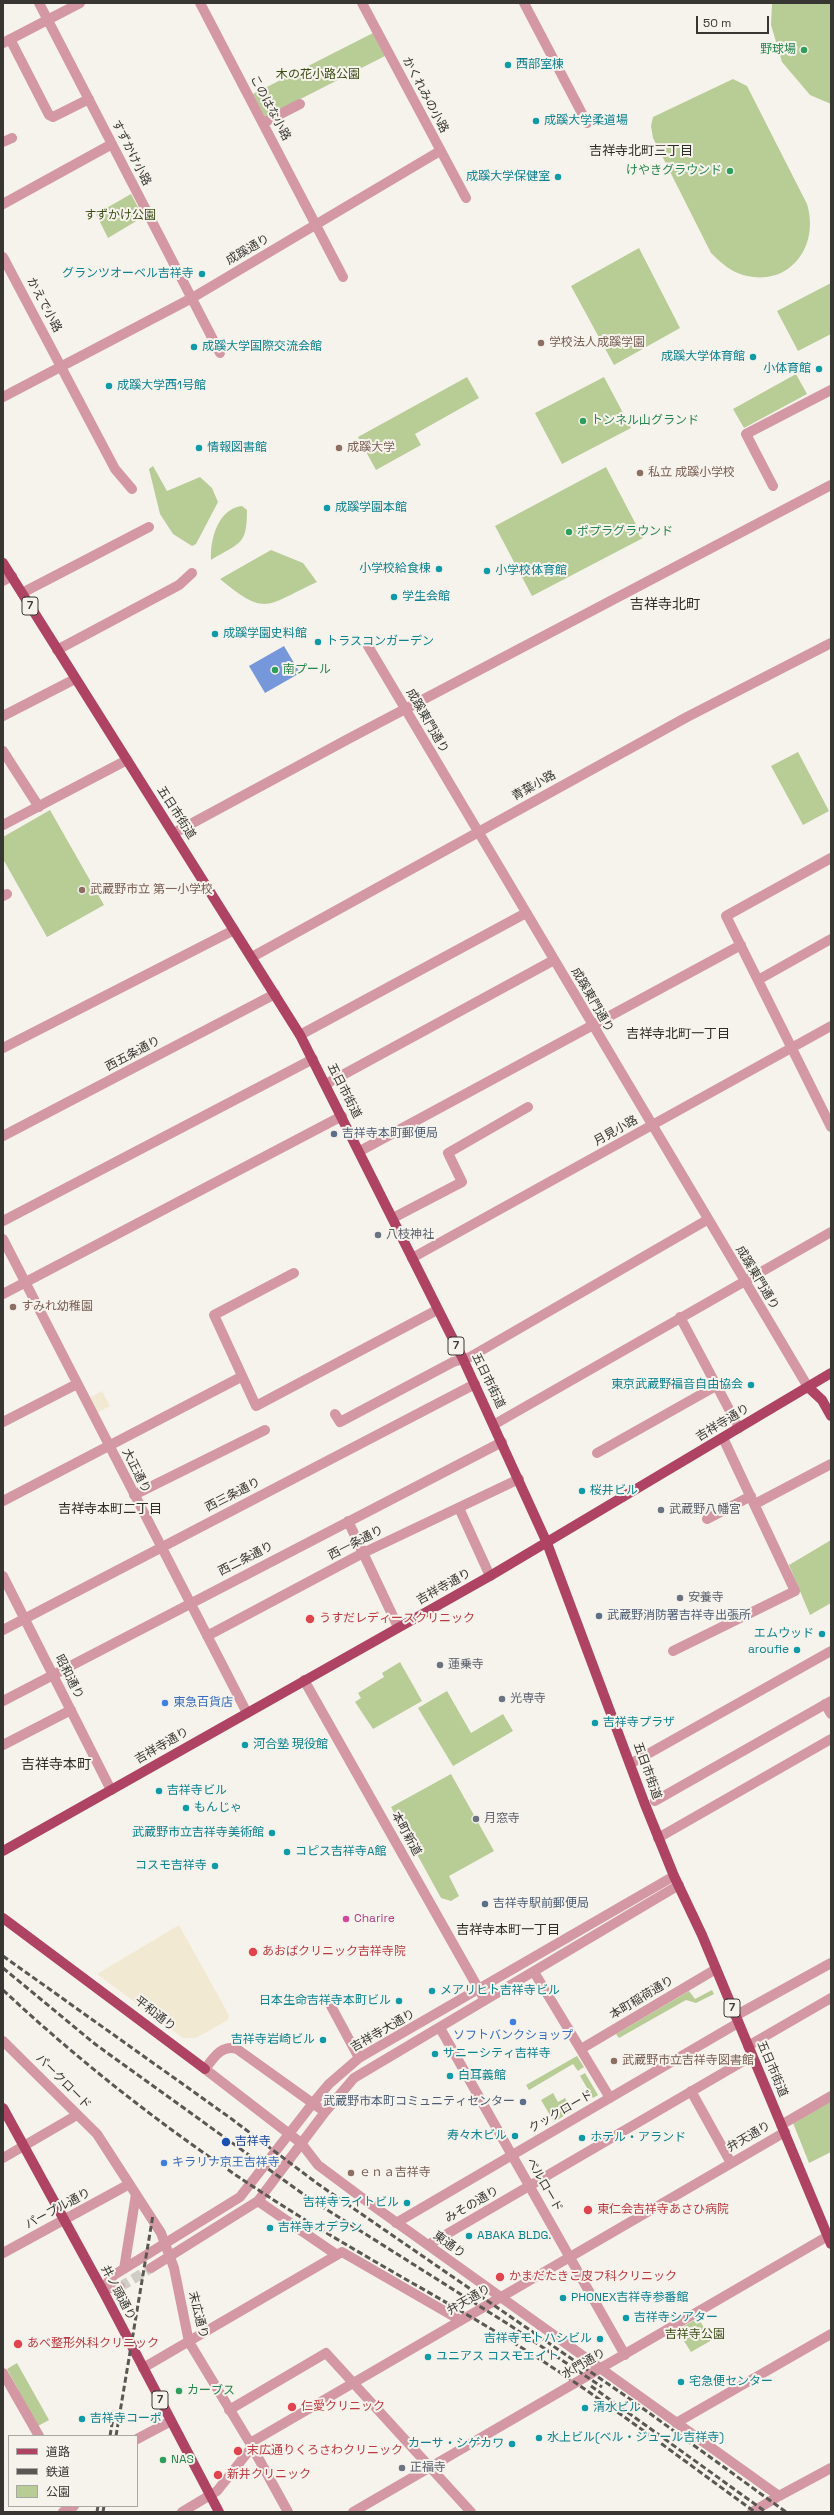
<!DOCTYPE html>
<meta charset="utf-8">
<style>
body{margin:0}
#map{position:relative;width:834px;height:2515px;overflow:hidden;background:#f6f3ec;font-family:"Space Grotesk","Noto Sans JP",sans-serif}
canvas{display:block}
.frame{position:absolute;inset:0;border:4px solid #373633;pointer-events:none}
.legend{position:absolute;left:8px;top:2435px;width:130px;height:72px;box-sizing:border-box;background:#f6f3ec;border:1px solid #aaa7a2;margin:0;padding:5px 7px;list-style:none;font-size:12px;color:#373633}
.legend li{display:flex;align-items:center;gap:8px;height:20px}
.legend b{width:20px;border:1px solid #aaa7a2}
.scale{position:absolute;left:696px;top:16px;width:73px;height:18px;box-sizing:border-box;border:2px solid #373633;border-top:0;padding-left:5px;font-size:12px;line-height:14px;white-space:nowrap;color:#373633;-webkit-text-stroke:3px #f6f3ec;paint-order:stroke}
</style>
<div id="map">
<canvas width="834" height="2515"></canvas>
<div class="frame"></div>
<ul class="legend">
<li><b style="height:5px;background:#ae4363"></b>道路</li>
<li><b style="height:5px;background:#5a5855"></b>鉄道</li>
<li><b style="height:11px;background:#b8cc96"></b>公園</li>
</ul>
<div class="scale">50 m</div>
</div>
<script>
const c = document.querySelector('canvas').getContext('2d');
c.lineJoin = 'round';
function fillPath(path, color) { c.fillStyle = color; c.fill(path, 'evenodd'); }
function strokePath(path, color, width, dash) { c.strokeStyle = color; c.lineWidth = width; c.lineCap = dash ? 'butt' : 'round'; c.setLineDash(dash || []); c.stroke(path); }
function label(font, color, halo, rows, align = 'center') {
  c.font = font + ' "Space Grotesk","Noto Sans JP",sans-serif'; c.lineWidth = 4; c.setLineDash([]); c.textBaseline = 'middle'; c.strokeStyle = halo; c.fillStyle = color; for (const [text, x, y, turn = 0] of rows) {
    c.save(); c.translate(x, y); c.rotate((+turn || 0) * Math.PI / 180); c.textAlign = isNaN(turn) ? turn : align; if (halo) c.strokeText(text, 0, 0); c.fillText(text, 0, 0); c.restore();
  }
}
const commercial = new Path2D(`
 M102,1391L110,1406L95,1414L87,1399Z
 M179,1925L229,2015L228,2020L196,2038H183L97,1974Z`);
const green = new Path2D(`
 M772,3H831V104L810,95L782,62L771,25Z
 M373,33L385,56L265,117L253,94Z
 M733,79L747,86L807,204C820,247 789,288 743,275C730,271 720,262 711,253L653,138L651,126L653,117Z
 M131,194L143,217L108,238L96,214Z
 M639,248L680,328L614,365L571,286Z
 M831,283V334L798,351L777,311Z
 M796,374L807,394L744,428L733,409Z
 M467,377L479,398L415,434L421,445L376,470L358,437Z
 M604,377L631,428L562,464L535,413Z
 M153,466L167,491L200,477L212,488L218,502L196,544L192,546L173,534L160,514L149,469Z
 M606,467L643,538L532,596L495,526Z
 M242,506L247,510C247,546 240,542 211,560C210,539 218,509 242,506Z
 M271,550L303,563L317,582C266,605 267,618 220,579Z
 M798,752L829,811L803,825L771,766Z
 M50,810L104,905L47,937L3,859V837Z
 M831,1540V1603L810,1615L789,1565Z
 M400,1662L422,1701L373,1729L355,1702L361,1698L358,1693L384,1677L382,1673Z
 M447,1691L471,1733L503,1714L513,1731L453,1766L418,1708Z
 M451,1774L494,1851L449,1876L459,1896L451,1901L441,1898L391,1807Z
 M712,1990L714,1994L696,2003L686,2000L619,2038L616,2034L689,1991L695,1999Z
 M577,2056L584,2067L578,2071L573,2064L529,2090L526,2085Z
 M585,2073L598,2095L593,2098L580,2076Z
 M553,2093L558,2102L565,2098L572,2111L554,2122L541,2100Z
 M831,2099V2152L809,2163L793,2123Z
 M698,2318L712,2340L691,2352L677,2330Z
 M17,2363L49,2420L38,2426L7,2369Z`);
const water = new Path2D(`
 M284,646L300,673L265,693L249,666Z`);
const minorTunnel = new Path2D(`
 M120,2287L151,2268`);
const minor = new Path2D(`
 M39,3L220,353
 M200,3L343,277
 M362,3L466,198
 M524,3L587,123
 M10,39L49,115L53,117L89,99
 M3,43L80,3
 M263,123L300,104
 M3,142L12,138
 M3,204L112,144
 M3,257L115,469L132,489
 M3,397L192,298L440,151
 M773,486L746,434L831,390
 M3,581L12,576
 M22,593L149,527
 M368,646L808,1387
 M57,650L179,585L192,573
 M3,716L75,679
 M3,751L39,807
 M3,825L127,760
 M174,833L350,738L831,485
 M831,858L726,916L831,1127
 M3,896L7,894
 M252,957L687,717L831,643
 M758,980L831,939
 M300,1035L526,913
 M3,1048L234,930
 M326,1084L554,960
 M3,1136L275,994
 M360,1151L741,945
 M393,1218L462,1182L448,1153L528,1107
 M3,1221L313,1059
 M3,1239L247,1713
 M412,1258L831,1026
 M294,1273L214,1315L256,1406L437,1310
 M3,1294L342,1116
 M680,1317L739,1428
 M335,1414L340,1422L453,1362L470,1357L707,1220
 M3,1422L77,1384
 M495,1424L831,1232
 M597,1453L716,1386
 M134,1495L265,1430
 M3,1501L241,1377
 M755,1504L831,1464
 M459,1508L490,1576
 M707,1519L751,1496
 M348,1521L398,1627
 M3,1576L111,1790
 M3,1630L475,1384
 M207,1636L363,1553L519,1479
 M673,1651L795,1591L723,1438
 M304,1680L482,1995
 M3,1701L502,1442
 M825,1704L831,1714
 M3,1745L71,1710
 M630,1764L831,1651
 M655,1801L831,1701
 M658,1838L831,1739
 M534,1972L610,2098
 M331,2006L359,2058
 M735,2016L831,1963
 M440,2028L625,2355
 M3,2041L97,2134L161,2233L174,2268L189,2342L250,2443L288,2512
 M748,2046L831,1998
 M581,2049L716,1969
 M691,2091L731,2163
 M325,2112L237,2049C221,2044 213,2059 205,2069L301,2143L318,2165L365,2200L779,2496L831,2468
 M781,2125L831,2096
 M3,2158L77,2115
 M258,2201L337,2255
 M396,2223L738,2023
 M428,2245L752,2056
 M3,2253L124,2187
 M151,2268L258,2201L325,2112L354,2078L679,1885
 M124,2269L136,2194
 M102,2289L114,2275L240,2197L313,2103L329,2084L359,2058L674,1876
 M102,2289L120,2287
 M143,2368L342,2252L460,2320
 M3,2373L39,2436
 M229,2410L326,2353L471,2512
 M676,2423L831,2334
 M137,2439L171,2421
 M250,2443L785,2132
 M63,2512L74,2506
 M182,2512L217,2491L252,2447
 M353,2512L828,2236
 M752,2512L779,2496`);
const major = new Path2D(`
 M3,563L300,1035L463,1359L547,1543L644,1802L674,1876L702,1935L831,2244
 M808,1387L822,1400L831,1416
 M3,1851L490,1576L831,1373
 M3,1918L205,2069
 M3,2108L102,2289L219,2512`);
const rail = new Path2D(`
 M3,1956L229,2117L318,2184L627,2397L786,2512
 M3,1968L95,2044L310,2199L511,2326L602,2387
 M3,1990C94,2075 193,2150 299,2216C379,2266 462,2309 541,2360C614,2407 684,2461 755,2512
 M591,2386L766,2512
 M110,2436L113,2418
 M116,2436L153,2215
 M97,2512L98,2506
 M103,2512L104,2506`);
const markers = [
 [804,50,4,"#2e9e5b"],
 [508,65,4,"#0f9aa8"],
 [536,121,4,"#0f9aa8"],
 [730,171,4,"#2e9e5b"],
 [558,177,4,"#0f9aa8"],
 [202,274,4,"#0f9aa8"],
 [541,343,4,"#8d6e63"],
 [194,347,4,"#0f9aa8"],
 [753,357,4,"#0f9aa8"],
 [819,369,4,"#0f9aa8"],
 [109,386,4,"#0f9aa8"],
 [583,421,4,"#2e9e5b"],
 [199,448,4,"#0f9aa8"],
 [339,448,4,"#8d6e63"],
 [640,473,4,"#8d6e63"],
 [327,508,4,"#0f9aa8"],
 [569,532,4,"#2e9e5b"],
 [439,569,4,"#0f9aa8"],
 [487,571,4,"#0f9aa8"],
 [394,597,4,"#0f9aa8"],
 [215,634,4,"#0f9aa8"],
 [318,642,4,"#0f9aa8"],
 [275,670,4,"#2e9e5b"],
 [82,890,4,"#8d6e63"],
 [334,1134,4,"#5c6f8a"],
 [378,1235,4,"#6b7280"],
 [13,1307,4,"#8d6e63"],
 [751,1385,4,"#0f9aa8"],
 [582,1491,4,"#0f9aa8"],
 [661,1510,4,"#6b7280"],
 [680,1598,4,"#6b7280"],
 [599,1616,4,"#5c6f8a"],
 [310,1619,5,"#e0444e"],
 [822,1634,4,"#0f9aa8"],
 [797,1650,4,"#0f9aa8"],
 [440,1665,4,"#6b7280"],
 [502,1699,4,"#6b7280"],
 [165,1703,4,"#3f7fe0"],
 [595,1723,4,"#0f9aa8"],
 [245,1745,4,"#0f9aa8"],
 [159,1791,4,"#0f9aa8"],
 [186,1808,4,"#0f9aa8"],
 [476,1819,4,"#6b7280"],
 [272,1833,4,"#0f9aa8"],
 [287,1852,4,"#0f9aa8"],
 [215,1866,4,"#0f9aa8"],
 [485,1904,4,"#5c6f8a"],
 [346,1919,4,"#d1479c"],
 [253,1952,5,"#e0444e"],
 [432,1991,4,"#0f9aa8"],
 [399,2001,4,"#0f9aa8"],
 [513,2022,4,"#3f7fe0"],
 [323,2040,4,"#0f9aa8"],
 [435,2054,4,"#0f9aa8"],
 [614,2061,4,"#8d6e63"],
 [450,2076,4,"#0f9aa8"],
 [523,2102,4,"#5c6f8a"],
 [515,2136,4,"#0f9aa8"],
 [582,2138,4,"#0f9aa8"],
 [226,2142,5,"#1a4fb4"],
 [164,2163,4,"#3f7fe0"],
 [351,2173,4,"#8d6e63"],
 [407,2203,4,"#0f9aa8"],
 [588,2210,5,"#e0444e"],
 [270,2228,4,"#0f9aa8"],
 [469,2236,4,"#0f9aa8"],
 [500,2277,5,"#e0444e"],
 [563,2298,4,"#0f9aa8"],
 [626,2318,4,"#0f9aa8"],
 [600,2339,4,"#0f9aa8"],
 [18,2344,5,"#e0444e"],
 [428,2357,4,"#0f9aa8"],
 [681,2382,4,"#0f9aa8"],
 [179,2391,4,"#2e9e5b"],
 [292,2407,5,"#e0444e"],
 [585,2408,4,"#0f9aa8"],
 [82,2419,4,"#0f9aa8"],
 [539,2438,4,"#0f9aa8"],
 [512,2444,4,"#0f9aa8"],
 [238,2451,5,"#e0444e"],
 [163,2460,4,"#2e9e5b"],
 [402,2468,4,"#6b7280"],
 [218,2475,5,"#e0444e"]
];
const shields = [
 [30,606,16],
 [456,1346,16],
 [732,2008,16],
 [160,2400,16]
];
const shieldNames = [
 ["7",30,606],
 ["7",456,1346],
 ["7",732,2008],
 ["7",160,2400]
];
const leisureNames = [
 ["野球場",796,50,"right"],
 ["けやきグラウンド",722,171,"right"],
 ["トンネル山グランド",591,421],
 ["ポプラグラウンド",577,532],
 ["南プール",283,670],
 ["カーブス",187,2391],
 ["NAS",171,2460]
];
const cultureNames = [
 ["西部室棟",516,65],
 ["成蹊大学柔道場",544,121],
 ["成蹊大学保健室",550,177,"right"],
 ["グランツオーベル吉祥寺",194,274,"right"],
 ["成蹊大学国際交流会館",202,347],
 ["成蹊大学体育館",745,357,"right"],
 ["小体育館",811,369,"right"],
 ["成蹊大学西1号館",117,386],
 ["情報図書館",207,448],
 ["成蹊学園本館",335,508],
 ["小学校給食棟",431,569,"right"],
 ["小学校体育館",495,571],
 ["学生会館",402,597],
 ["成蹊学園史料館",223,634],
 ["トラスコンガーデン",326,642],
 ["東京武蔵野福音自由協会",743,1385,"right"],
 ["桜井ビル",590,1491],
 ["エムウッド",814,1634,"right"],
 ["aroufie",789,1650,"right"],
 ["吉祥寺プラザ",603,1723],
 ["河合塾 現役館",253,1745],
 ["吉祥寺ビル",167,1791],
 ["もんじゃ",194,1808],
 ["武蔵野市立吉祥寺美術館",264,1833,"right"],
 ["コピス吉祥寺A館",295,1852],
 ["コスモ吉祥寺",207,1866,"right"],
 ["メアリヒト吉祥寺ビル",440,1991],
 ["日本生命吉祥寺本町ビル",391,2001,"right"],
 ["吉祥寺岩崎ビル",315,2040,"right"],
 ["サニーシティ吉祥寺",443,2054],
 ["白耳義館",458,2076],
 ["寿々木ビル",507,2136,"right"],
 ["ホテル・アランド",590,2138],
 ["吉祥寺ライトビル",399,2203,"right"],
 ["吉祥寺オデヲン",278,2228],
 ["ABAKA BLDG.",477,2236],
 ["PHONEX吉祥寺参番館",571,2298],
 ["吉祥寺シアター",634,2318],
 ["吉祥寺モトハシビル",592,2339,"right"],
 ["ユニアス コスモエイト",436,2357],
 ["宅急便センター",689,2382],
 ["清水ビル",593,2408],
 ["吉祥寺コーポ",90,2419],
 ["水上ビル(ベル・ジュール吉祥寺)",547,2438],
 ["カーサ・シゲカワ",504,2444,"right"]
];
const parkNames = [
 ["木の花小路公園",318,75],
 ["すずかけ公園",120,216],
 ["吉祥寺公園",695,2335]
];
const streetNames = [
 ["かくれみの小路",425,95,62],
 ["このはな小路",270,108,62],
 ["すずかけ小路",131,153,63],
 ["成蹊通り",248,250,-30],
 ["かえで小路",44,305,62],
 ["成蹊東門通り",427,721,60],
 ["青葉小路",534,786,-29],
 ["五日市街道",176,813,57],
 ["成蹊東門通り",592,1000,60],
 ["西五条通り",133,1054,-28],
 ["五日市街道",344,1091,63],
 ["月見小路",616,1131,-29],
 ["成蹊東門通り",757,1278,59],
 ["五日市街道",488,1381,64],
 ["吉祥寺通り",723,1423,-31],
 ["大正通り",136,1471,63],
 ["西三条通り",233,1495,-27],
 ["西一条通り",356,1543,-27],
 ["西二条通り",246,1559,-27],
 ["吉祥寺通り",444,1587,-29],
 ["昭和通り",69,1677,63],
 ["吉祥寺通り",162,1746,-30],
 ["五日市街道",647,1771,70],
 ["本町新道",406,1834,61],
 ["本町稲荷通り",642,1998,-31],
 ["平和通り",155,2014,38],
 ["吉祥寺大通り",383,2031,-30],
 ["五日市街道",772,2069,67],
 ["パークロード",63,2082,45],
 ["クックロード",561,2112,-30],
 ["弁天通り",749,2137,-30],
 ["ベルロード",544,2185,60],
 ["みその通り",472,2205,-30],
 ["パープル通り",58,2209,-28],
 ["東通り",449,2245,36],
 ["井ノ頭通り",118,2293,62],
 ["弁天通り",469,2300,-30],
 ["末広通り",198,2315,76],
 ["水門通り",584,2364,-30]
];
const educationNames = [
 ["学校法人成蹊学園",549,343],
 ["成蹊大学",347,448],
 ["私立 成蹊小学校",648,473],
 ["武蔵野市立 第一小学校",90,890],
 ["すみれ幼稚園",21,1307],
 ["武蔵野市立吉祥寺図書館",622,2061],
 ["ｅｎａ吉祥寺",359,2173]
];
const serviceNames = [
 ["吉祥寺本町郵便局",342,1134],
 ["武蔵野消防署吉祥寺出張所",607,1616],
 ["吉祥寺駅前郵便局",493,1904],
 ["武蔵野市本町コミュニティセンター",515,2102,"right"]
];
const worshipNames = [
 ["八枝神社",386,1235],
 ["武蔵野八幡宮",669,1510],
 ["安養寺",688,1598],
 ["蓮乗寺",448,1665],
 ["光専寺",510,1699],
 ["月窓寺",484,1819],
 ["正福寺",410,2468]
];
const healthNames = [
 ["うすだレディースクリニック",319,1619],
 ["あおばクリニック吉祥寺院",262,1952],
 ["東仁会吉祥寺あさひ病院",597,2210],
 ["かまだたきこ皮フ科クリニック",509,2277],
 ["あべ整形外科クリニック",27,2344],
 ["仁愛クリニック",301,2407],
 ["末広通りくろさわクリニック",247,2451],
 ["新井クリニック",227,2475]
];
const shopNames = [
 ["東急百貨店",173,1703],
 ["ソフトバンクショップ",513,2036,"center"],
 ["キラリナ京王吉祥寺",172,2163]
];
const hotelNames = [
 ["Charire",354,1919]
];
const transitNames = [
 ["吉祥寺",235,2142]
];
const neighbourhoodNames = [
 ["吉祥寺北町三丁目",641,151],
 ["吉祥寺北町一丁目",678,1034],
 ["吉祥寺本町二丁目",110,1509],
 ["吉祥寺本町一丁目",508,1930]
];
const quarterNames = [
 ["吉祥寺北町",665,605],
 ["吉祥寺本町",56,1765]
];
fillPath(commercial, '#f2e9d3');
fillPath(green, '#b8cc96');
fillPath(water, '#7697da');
strokePath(minorTunnel, '#d0cdc7', 10, [10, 5]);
strokePath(minor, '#d497a4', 10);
strokePath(major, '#ae4363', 10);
strokePath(rail, '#5a5855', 3, [6, 3]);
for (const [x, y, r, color] of markers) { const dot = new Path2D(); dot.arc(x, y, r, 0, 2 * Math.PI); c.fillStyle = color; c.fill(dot); strokePath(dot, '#f6f3ec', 1.5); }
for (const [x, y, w] of shields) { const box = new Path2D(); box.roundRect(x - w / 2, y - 9, w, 18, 3); c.fillStyle = '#f6f3ec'; c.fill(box); strokePath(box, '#373633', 1); }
label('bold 11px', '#373633', null, shieldNames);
label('12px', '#27864d', '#f6f3ec', leisureNames, 'left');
label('12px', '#0d838f', '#f6f3ec', cultureNames, 'left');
label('12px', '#3b4c14', '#f6f3ec', parkNames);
label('12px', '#373633', '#f6f3ec', streetNames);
label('12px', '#785e54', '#f6f3ec', educationNames, 'left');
label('12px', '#4e5e75', '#f6f3ec', serviceNames, 'left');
label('12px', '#5b616d', '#f6f3ec', worshipNames, 'left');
label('12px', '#be3a42', '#f6f3ec', healthNames, 'left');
label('12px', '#366cbe', '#f6f3ec', shopNames, 'left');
label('12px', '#b23c85', '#f6f3ec', hotelNames, 'left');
label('12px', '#164399', '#f6f3ec', transitNames, 'left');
label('13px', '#2f2d28', '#f6f3ec', neighbourhoodNames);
label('14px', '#2f2d28', '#f6f3ec', quarterNames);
</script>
